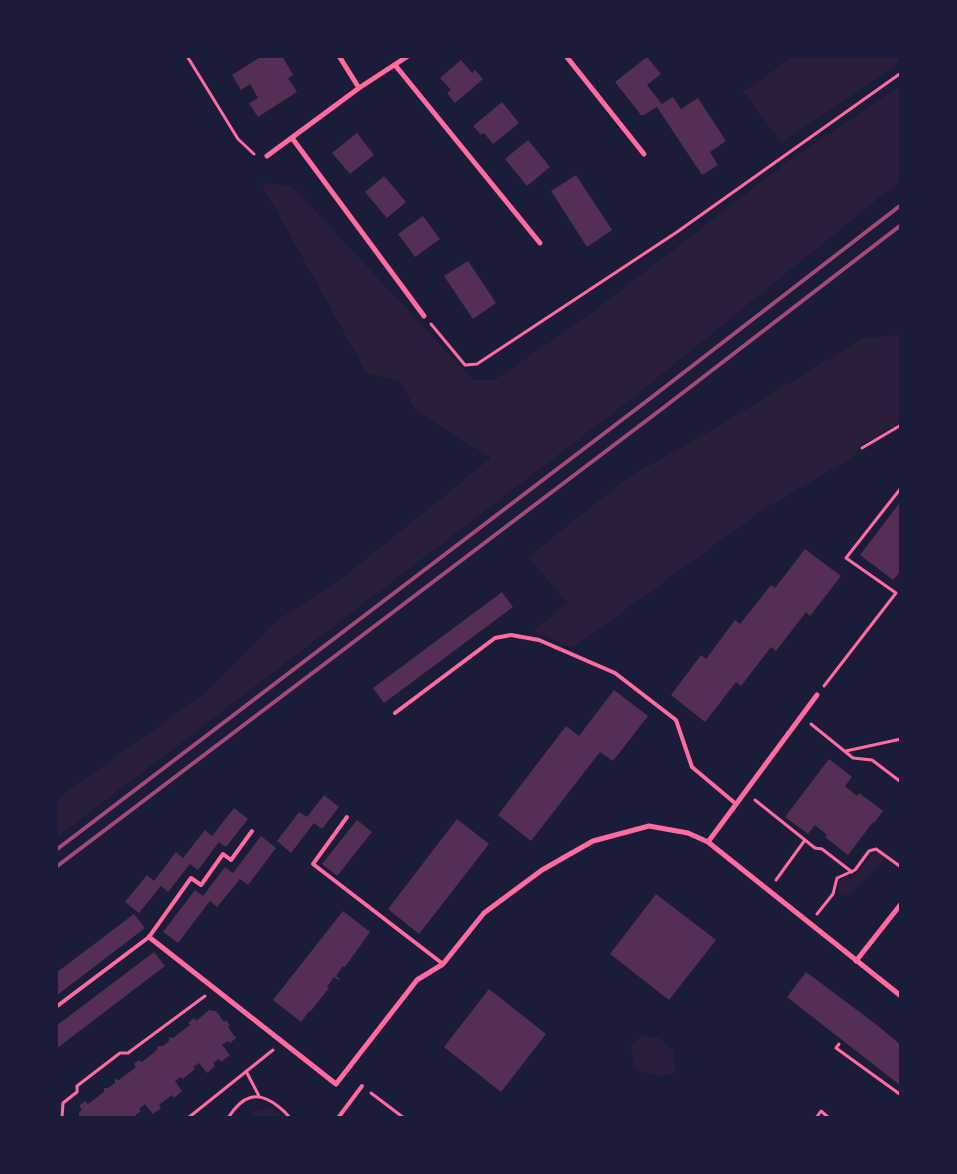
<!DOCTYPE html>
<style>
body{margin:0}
#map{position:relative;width:957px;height:1174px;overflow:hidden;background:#1b1b3a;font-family:"Sofia Sans Condensed",sans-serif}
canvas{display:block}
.frame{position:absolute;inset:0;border:58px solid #1b1b3a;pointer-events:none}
</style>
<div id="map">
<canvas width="957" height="1174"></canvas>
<div class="frame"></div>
</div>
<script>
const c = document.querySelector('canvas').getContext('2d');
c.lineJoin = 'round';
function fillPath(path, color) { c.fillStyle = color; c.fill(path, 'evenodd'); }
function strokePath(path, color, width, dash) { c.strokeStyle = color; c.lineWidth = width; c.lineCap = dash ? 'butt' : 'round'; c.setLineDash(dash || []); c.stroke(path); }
const green = new Path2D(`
 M794,56H901V61L782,143L743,92Z
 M901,86V180L630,400L56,838V800L204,694L277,620L340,580L491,458L415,410L402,383L366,372L261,183L292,186L473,380H494L577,324L781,167Z
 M901,334V421L861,445L853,457L764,509L573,648L533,631L568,603L528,557L629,477L712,430L862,339Z
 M875,851L885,858L855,888C852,895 848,897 841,895L837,888L838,883L843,878L852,879Z
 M643,1036L660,1038L673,1051L676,1073C660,1078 650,1075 635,1069L630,1047Z
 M272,1108L284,1118H248L255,1110Z`);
const building = new Path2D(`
 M262,56H282L293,75L288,78L297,92L258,117L249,103L258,98L250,84L241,90L232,75Z
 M647,57L661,74L647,85L662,104L673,97L681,109L698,98L726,141L710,152L718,165L702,175L657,107L644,115H641L615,82Z
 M461,60L472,73L475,70L483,79L455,103L447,93L451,90L440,78Z
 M502,102L519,123L493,144L484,133L481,135L473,126Z
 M357,133L374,155L350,174L332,153Z
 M528,140L550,167L527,186L505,159Z
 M576,175L612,230L587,247L551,191Z
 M384,176L406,202L387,218L365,192Z
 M423,216L440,239L415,257L398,234Z
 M468,261L496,303L473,319L444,276Z
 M901,501V571L893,580L860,555Z
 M805,549L841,576L810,616L806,612L776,651L771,647L741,686L736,682L705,722L671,695L701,655L706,659L735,620L740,624L771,585L775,588Z
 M502,592L513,607L384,703L373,688Z
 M614,690L648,716L613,761L600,752L531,841L498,815L566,726L579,736Z
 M829,759L852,777L845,786L857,796L859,793L883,811L874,823L873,822L848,855L825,837L827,835L815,825L808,834L785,817Z
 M324,795L339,807L322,829L314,823L291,853L277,841L299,812L307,817Z
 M234,808L248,819L226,847L219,842L198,870L190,864L168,892L161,886L139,913L125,902L147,875L154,881L176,852L183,858L205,830L212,836Z
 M457,819L489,844L419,934L388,909Z
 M357,820L372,832L337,876L322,864Z
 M261,836L276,848L248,885L240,879L217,907L210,901L178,943L163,932L195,890L203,896L225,867L233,873Z
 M656,894L716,940L669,1000L610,954Z
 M343,911L370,932L345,967L343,966L336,976L340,979L338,980L334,977L327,987L329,988L310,1012L309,1011L301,1022L273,1000Z
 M134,914L145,928L56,996V973Z
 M154,952L165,966L56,1049V1026Z
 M806,972L873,1022L901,1045V1086L787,997Z
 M489,989L546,1034L501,1092L444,1047Z
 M209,1010L216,1011L224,1022L226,1020L230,1025L228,1027L236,1038L230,1043L228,1041L222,1045L230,1055L221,1062L219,1059L213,1063L215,1066L207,1073L199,1063L193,1067L195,1069L183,1079L181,1077L175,1081L182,1091L174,1098L172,1095L159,1105L161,1108L153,1114L145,1104L139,1109L141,1111L132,1118H79V1113L82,1109L79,1106L85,1101L88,1104L104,1092V1088H108L115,1083V1079L119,1080L136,1067L134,1064L139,1060L142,1062L157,1050L158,1046H163L169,1041V1037L173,1038L190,1025L188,1023L194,1018L196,1021Z`);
const path = new Path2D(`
 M187,56L238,139L254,154
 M431,324L465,365L477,364L677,232L901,73
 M862,448L901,425
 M824,686L896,593L846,558L901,488
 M811,724L853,758L872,760L901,782
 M846,751L901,739
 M755,800L815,848L822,849L852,872
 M776,880L805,840
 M817,914L833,894L837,878L855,870L869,851L876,849L901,867
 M839,1044L836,1048L901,1095
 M246,1071L259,1096
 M371,1093L404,1118
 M62,1118L63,1103L77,1092V1086L120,1053H128L205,996
 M188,1118L273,1050
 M228,1118C242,1096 257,1089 279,1107C283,1110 287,1114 290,1118
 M816,1118L821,1111L829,1118`);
const service = new Path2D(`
 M395,713L495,638L511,635L539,640L615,673L676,720L692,767L736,804
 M347,817L313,864L443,964
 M56,1007L149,937L191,878L201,885L223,854L231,860L252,831
 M338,1118L362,1086`);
const minor = new Path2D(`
 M339,56L359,88
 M566,56L644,154
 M395,65L540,243
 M292,138L424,316
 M267,156L359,88L408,56
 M708,842L817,695
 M149,937L336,1084L417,980L443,964L484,913L542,870L593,841L649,826L688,833L708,842L901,996
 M856,961L901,904`);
const rail = new Path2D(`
 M56,850L652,397L901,205
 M56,867L663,408L901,225`);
fillPath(green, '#2a1e3b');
fillPath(building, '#542f53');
strokePath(path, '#ff6b9d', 3);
strokePath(service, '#ff6b9d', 4);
strokePath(minor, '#ff6b9d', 5);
strokePath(rail, '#a44b75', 4);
</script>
